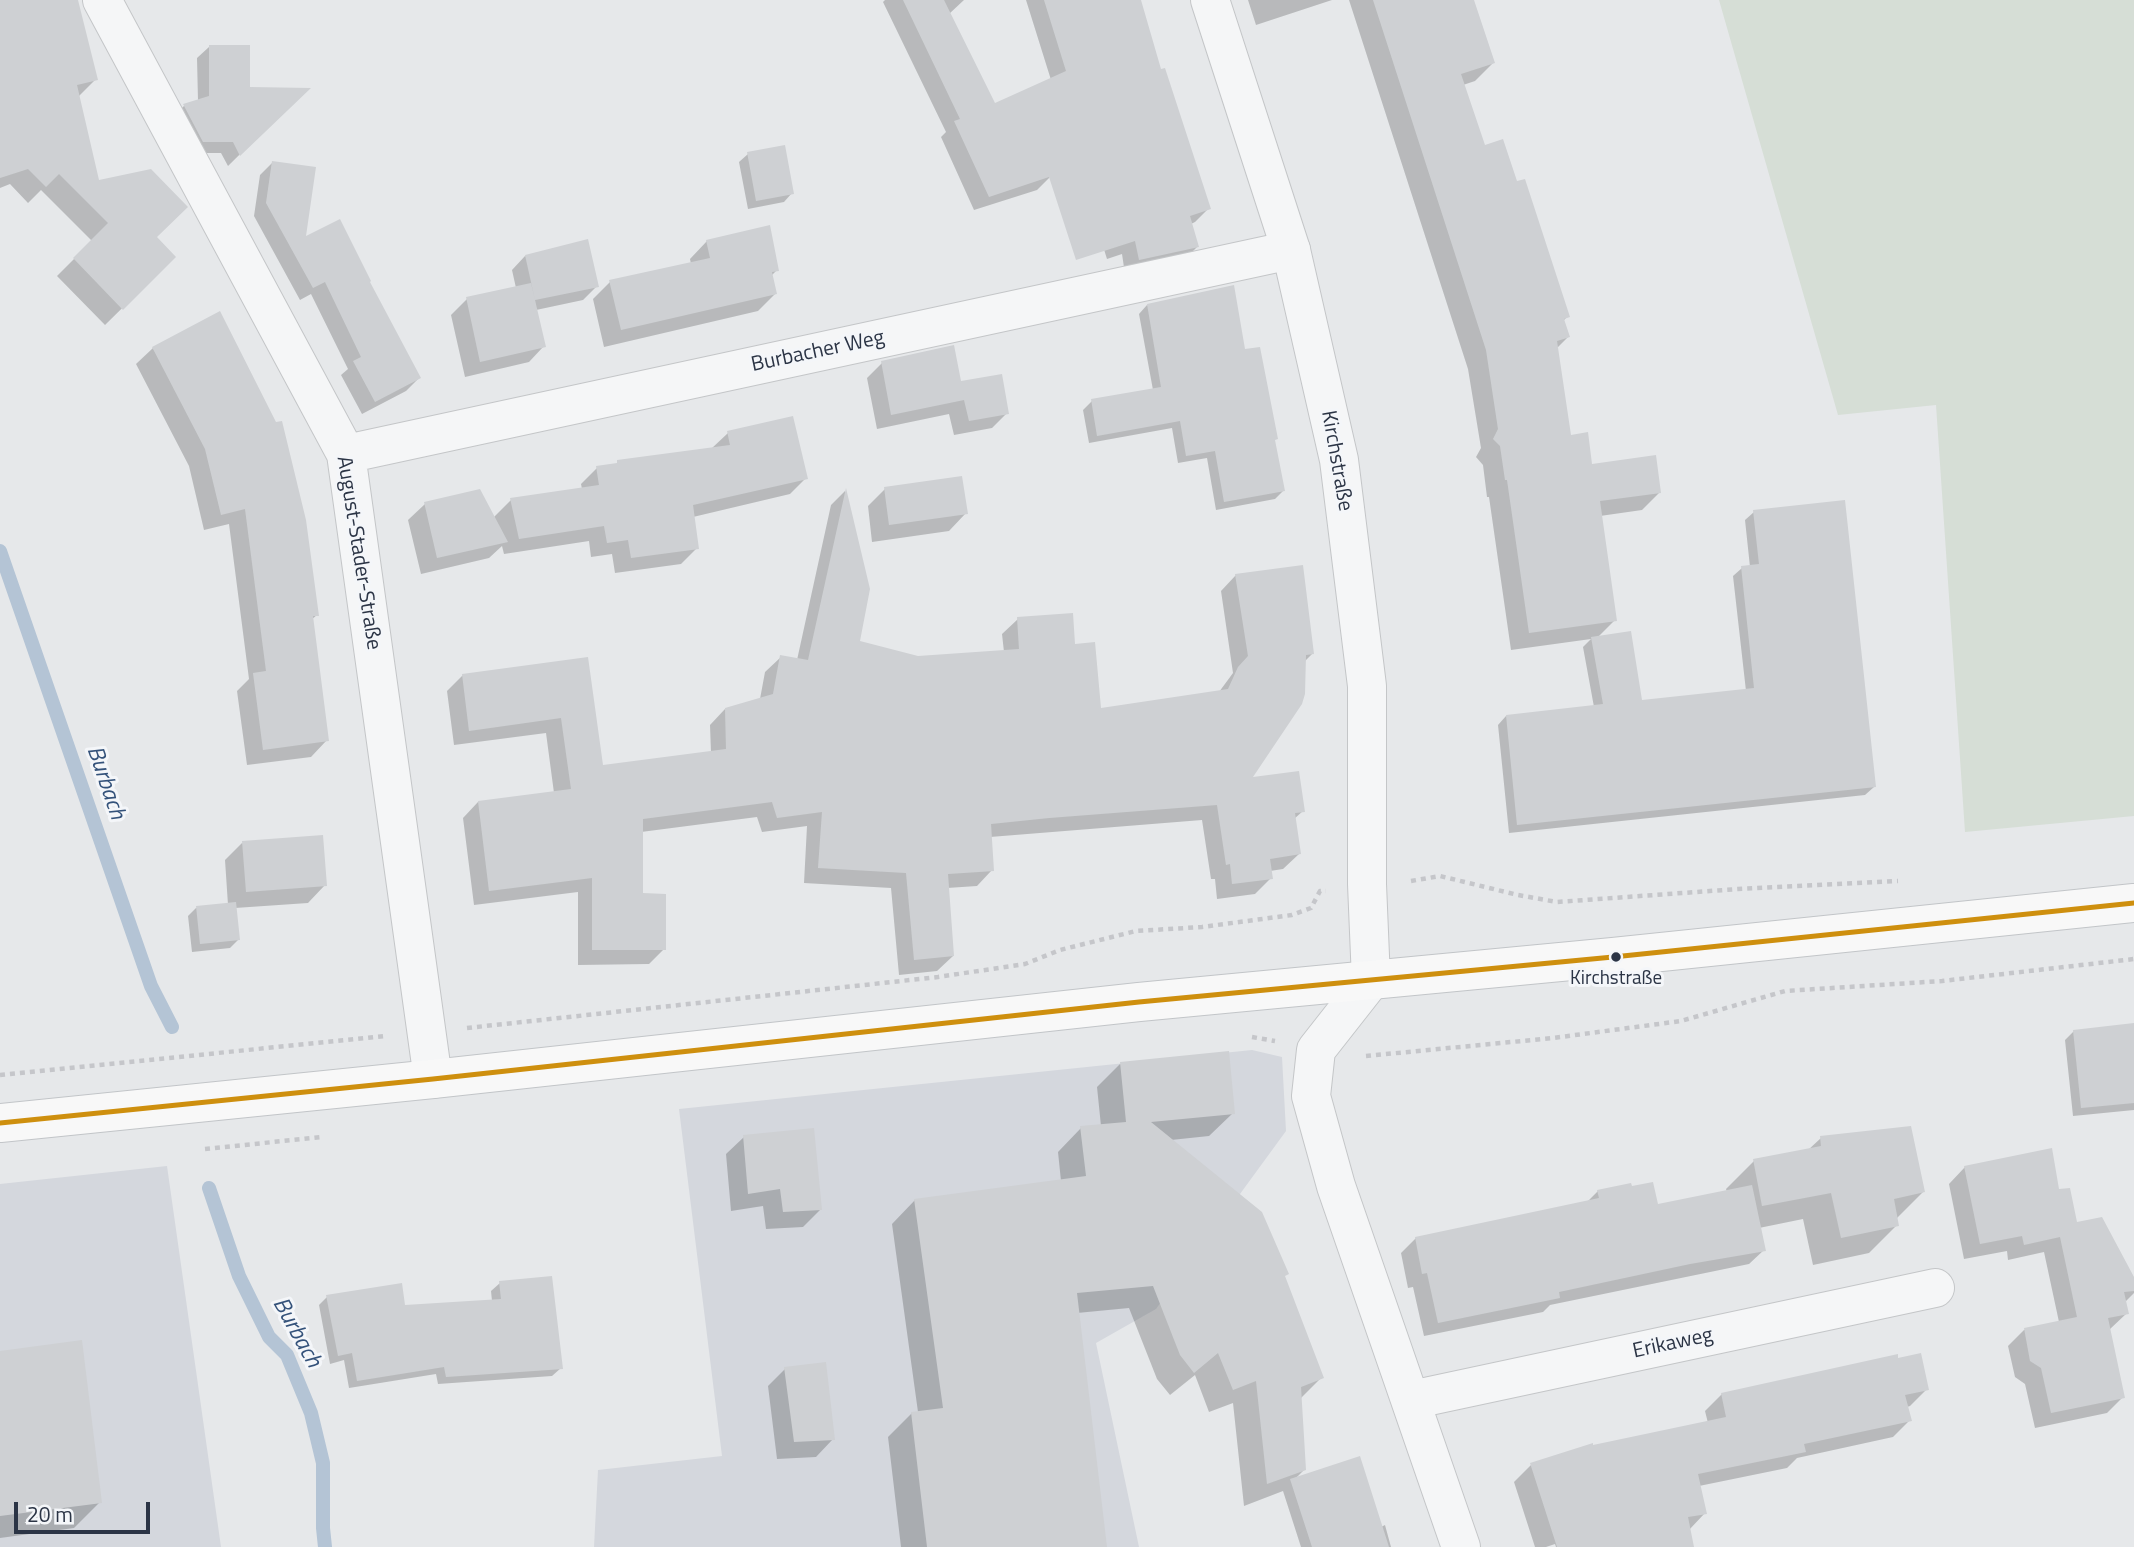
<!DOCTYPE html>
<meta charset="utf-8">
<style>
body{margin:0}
#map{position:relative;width:2134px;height:1547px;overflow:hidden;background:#e6e8ea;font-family:"Titillium Web",sans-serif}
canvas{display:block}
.scale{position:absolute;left:14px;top:1502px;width:136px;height:32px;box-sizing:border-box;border:4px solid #2b3445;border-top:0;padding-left:9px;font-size:21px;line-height:24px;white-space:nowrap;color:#2b3445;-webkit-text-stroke:5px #f4f6f9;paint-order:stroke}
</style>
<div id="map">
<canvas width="2134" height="1547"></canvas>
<div class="scale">20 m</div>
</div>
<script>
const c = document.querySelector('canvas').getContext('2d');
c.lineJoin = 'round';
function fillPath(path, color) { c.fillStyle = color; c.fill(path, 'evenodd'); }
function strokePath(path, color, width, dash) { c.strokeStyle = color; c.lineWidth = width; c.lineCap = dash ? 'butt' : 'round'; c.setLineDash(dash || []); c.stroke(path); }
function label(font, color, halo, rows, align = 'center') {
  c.font = font + ' "Titillium Web",sans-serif'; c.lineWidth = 6; c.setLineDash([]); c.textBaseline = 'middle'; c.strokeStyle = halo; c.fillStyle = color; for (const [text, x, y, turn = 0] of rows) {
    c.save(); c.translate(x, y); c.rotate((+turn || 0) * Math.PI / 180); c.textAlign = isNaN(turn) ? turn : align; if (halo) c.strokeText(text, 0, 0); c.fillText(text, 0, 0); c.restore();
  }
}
const built = new Path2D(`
 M1252,1050L1282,1057L1286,1131L1156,1309L1096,1343L1139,1547H594L598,1470L722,1456L679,1109Z
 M167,1166L221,1547H0V1184Z`);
const green = new Path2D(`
 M1719,0H2134V816L1965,832L1936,405L1838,415Z`);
const shadow = new Path2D(`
 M0,0H76L96,79L78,97L98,182L174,257L105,325L57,276L92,241L41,190L28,203L10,184L0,188Z
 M885,0H964L949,14L994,105L1051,176L1037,190L974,210L941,137L946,132L883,2Z
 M1026,0H1139L1160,71L1209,208L1195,222L1191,224L1197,247L1183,261L1125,274L1122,254L1107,259Z
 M1248,0H1332L1256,25Z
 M1349,0H1472L1493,63L1475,81L1463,85L1484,147L1516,183L1568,316L1563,321L1568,337L1557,348L1569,437L1591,466L1660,492L1642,510L1600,516L1615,620L1598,637L1640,702L1746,691L1733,576L1742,568L1750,567L1745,520L1754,512L1874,787L1865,795L1509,833L1498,725L1506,716L1594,707L1583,647L1591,639L1511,650L1489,497H1487L1483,465L1476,457L1481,448L1468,369Z
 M209,47L248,89H306L228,166L221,153H191L172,117L184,106L198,101L197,58Z
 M748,154L792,193L784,202L748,209L739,162Z
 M273,162L304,239L368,282L419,378L406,391L362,414L341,375L348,369L311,294L300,300L254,216L260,175Z
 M707,241L777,270L771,276L775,294L758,311L604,347L593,299L610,282L691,264L690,259Z
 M525,256L597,286L583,300L536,310L544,346L529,362L465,377L451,315L467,299L516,288L512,270Z
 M1147,305L1244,351L1273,442L1284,490L1275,499L1216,510L1207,458L1178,463L1172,428L1089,443L1083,410L1092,401L1153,390L1139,314Z
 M153,348L317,615L311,620L327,740L311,757L247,765L237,691L249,679L229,524L204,530L189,466L136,364Z
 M882,363L959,383L1007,413L992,428L954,435L949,414L877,429L867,378Z
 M728,433L806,478L790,494L693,517L697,548L681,564L615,573L612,554L591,557L589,541L504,554L502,546L489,558L421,574L408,520L425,504L493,518L511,500L582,489L581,484L597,468L614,466L618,462L711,449Z
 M885,489L966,513L949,531L872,542L868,506Z
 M845,491L868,589L858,642L918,658L1004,652L1002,634L1018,619L1073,646L1100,710L1219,692L1233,673L1221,591L1236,575L1313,653L1304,662L1249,779L1303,811L1294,819L1299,854L1283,869L1270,871L1271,878L1255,894L1217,899L1215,879H1211L1202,820L990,837L992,870L977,886L947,888L953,956L937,971L899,975L891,888L804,883L807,826L762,832L757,817L641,832V895L664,949L649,964L578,965V892L474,905L463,818L478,802L554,793L546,733L454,745L447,691L463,675L587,659L601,767L711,753L710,725L725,709L760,699L765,672L781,657L797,660L831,505Z
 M242,843L325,885L308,903L235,908L238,940L230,948L192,952L188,916L196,908L228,905L225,860Z
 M2134,1025V1110L2073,1116L2065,1040L2074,1031Z
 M1120,1064L1233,1113L1209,1136L1171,1140L1284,1277L1322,1377L1300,1399L1304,1470L1296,1478L1381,1527L1385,1525L1391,1547H1301L1283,1491L1244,1506L1233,1403L1209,1412L1195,1375L1170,1395L1157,1379L1129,1308L1077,1313L1106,1547H901L888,1437L912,1413L918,1412L892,1224L915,1200L1061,1181L1058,1152L1081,1128L1101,1126L1097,1087Z
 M744,1137L821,1209L803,1227L766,1229L763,1206L731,1211L726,1154Z
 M1821,1138L1923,1192L1896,1219L1897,1225L1869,1253L1813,1265L1803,1219L1759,1228L1764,1250L1749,1264L1550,1305L1543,1312L1424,1336L1413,1287L1408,1288L1401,1253L1416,1238L1587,1202L1598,1191L1657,1206L1727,1192L1726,1189L1754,1161L1808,1150Z
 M1965,1167L2058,1192L2075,1224L2134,1281V1293L2124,1303L2127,1313L2109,1330L2123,1397L2107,1413L2035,1428L2025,1384L2015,1377L2008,1346L2024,1330L2059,1322L2044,1252L2008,1260L2007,1251L1964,1259L1949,1184Z
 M500,1283L561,1368L552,1376L438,1384L436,1374L349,1388L344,1360L330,1364L319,1305L327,1297L404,1307L492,1301L491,1291Z
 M0,1352L100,1502L74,1528L0,1538Z
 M785,1369L833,1439L816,1457L777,1459L768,1386Z
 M1927,1389L1910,1406L1907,1407L1910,1420L1893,1437L1797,1458L1787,1468L1699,1486L1705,1513L1689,1530L1693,1547H1556L1555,1544L1546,1547H1535L1514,1482L1531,1465L1708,1423L1705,1411L1722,1394Z`);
const stream = new Path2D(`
 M0,551L151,986L172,1027
 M209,1188L239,1276L269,1337L287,1355L311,1413L323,1463V1528L325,1547`);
const building = new Path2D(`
 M0,0H78L98,80L77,85L99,180L151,169L188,207L157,237L176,257L123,310L73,258L108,223L59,174L46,187L28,169L0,178Z
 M903,0H944L995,103L1066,71L1044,0H1141L1161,69L1165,68L1211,209L1190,216L1199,247L1139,260L1135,241L1076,260L1049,177L989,197L954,121L960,119Z
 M1373,0H1474L1495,63L1461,74L1485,145L1503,139L1517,181L1525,179L1570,317L1564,319L1570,337L1557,341L1571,435L1588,432L1592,464L1656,455L1661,493L1600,501L1617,621L1529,633L1507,480H1505L1500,446L1493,439L1498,429L1486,350Z
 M209,45H250V87L311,88L240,156L233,142H203L183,104L209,96Z
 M785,145L794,194L756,201L747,152Z
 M272,161L316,167L306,236L340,219L371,281L370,282L421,378L375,402L353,361L361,357L325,282L313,288L266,203Z
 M770,225L779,271L772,272L777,294L621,330L609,280L710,258L706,240Z
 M588,239L599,287L535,300L525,255Z
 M531,283L546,347L480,362L466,297Z
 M1234,285L1245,349L1260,347L1278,439L1275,440L1285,491L1224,502L1215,451L1186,456L1180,421L1097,436L1091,399L1161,387L1147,304Z
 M220,311L276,422L282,421L306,520L319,616H313L329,741L263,750L253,673L266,671L245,509L221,515L205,449L152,347Z
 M954,345L961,381L1002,374L1009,414L969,421L964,400L891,415L881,361Z
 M793,416L808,479L693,505L699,549L631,558L628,540L607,543L604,526L519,539L510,498L599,485L596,466L617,463V460L730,445L727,431Z
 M962,476L968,514L889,525L884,487Z
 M846,488L870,589L860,641L918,656L1019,649L1017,617L1073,613L1075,644L1095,642L1101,708L1228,689L1238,667L1248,656L1235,574L1303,565L1314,654L1306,655L1305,694L1302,704L1253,777L1299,771L1305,812L1295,813L1301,854L1270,859L1273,879L1232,884L1230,864L1226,865L1217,805L1049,818L991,824L994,871L948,874L954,956L914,960L906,873L818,868L822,812L777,818L772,802L643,819V893L666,894V950H592V878L489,891L478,801L571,789L561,718L469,731L462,674L588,657L603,765L726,749L725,708L773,694L780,655L808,660Z
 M480,489L508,542L437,558L424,502Z
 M1845,500L1876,787L1517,825L1506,715L1603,704L1591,637L1631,631L1642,700L1754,688L1741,566L1759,564L1753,510Z
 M323,835L327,886L246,892L242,841Z
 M236,902L240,940L200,944L196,906Z
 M2134,1023V1103L2081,1108L2073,1030Z
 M1229,1051L1235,1114L1151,1122L1262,1212L1289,1274L1285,1276L1324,1378L1301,1387L1306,1470L1267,1484L1256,1381L1233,1390L1218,1353L1194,1373L1180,1355L1153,1286L1077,1293L1107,1547H927L911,1412L943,1408L914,1199L1086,1176L1080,1126L1126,1122L1120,1062Z
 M1911,1126L1925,1192L1894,1199L1899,1226L1841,1238L1831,1193L1762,1206L1753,1159L1821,1146L1820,1136Z
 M814,1128L822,1210L783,1212L780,1189L748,1194L743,1135Z
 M2052,1148L2059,1189L2070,1188L2077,1222L2102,1217L2134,1277V1291L2124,1292L2129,1314L2108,1318L2125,1398L2051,1413L2041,1368L2030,1361L2024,1328L2077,1317L2060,1237L2024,1245L2022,1236L1980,1244L1964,1166Z
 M1653,1182L1658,1204L1752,1185L1766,1251L1690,1264L1559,1292L1560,1298L1438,1323L1427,1273L1422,1274L1415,1237L1599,1198L1597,1190L1631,1183L1632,1186Z
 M552,1276L563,1369L446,1377L444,1367L357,1381L352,1353L338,1356L326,1295L402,1283L405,1305L501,1299L499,1281Z
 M82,1340L102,1503L0,1516V1351Z
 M1921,1353L1929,1390L1905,1395L1912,1421L1804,1444L1806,1452L1698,1474L1707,1514L1688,1517L1694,1547H1557L1530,1463L1593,1443V1445L1726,1417L1721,1393L1898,1354V1358Z
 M826,1362L835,1440L794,1442L784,1367Z
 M1360,1456L1389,1547H1312L1290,1479Z`);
const path = new Path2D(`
 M1411,881L1440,876L1518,895L1557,902L1738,889L1898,881
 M467,1028L938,977L1025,964L1060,950L1136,931L1202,927L1292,915L1311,908L1320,891H1326
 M1252,1037L1275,1041
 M1366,1056L1553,1038L1681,1021L1785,991L1942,981L2134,959
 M0,1075L386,1036
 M205,1149L322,1137`);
const minor = new Path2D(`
 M102,0L346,454L433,1079
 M346,454L1291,250
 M1371,980L1316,1050L1311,1096L1336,1186L1461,1547
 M1411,1400L1935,1288`);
const tertiary = new Path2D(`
 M1210,0L1291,250L1339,460L1367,686V884L1371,980`);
const primary = new Path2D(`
 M0,1123L433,1079L1139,1002L1613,957L2134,903`);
const bus1 = new Path2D(`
 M0,1123L433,1079L1139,1002L1613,957L2134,903`);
const markers = [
 [1616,957,6,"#2b3445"]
];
const busNames = [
 ["Kirchstraße",1616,979]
];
const streetNames = [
 ["Burbacher Weg",818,352,-12],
 ["Kirchstraße",1336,461,80],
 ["August-Stader-Straße",358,553,81],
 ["Erikaweg",1673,1344,-12]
];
const waterNames = [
 ["Burbach",105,783,71],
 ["Burbach",296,1333,61]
];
fillPath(built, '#d4d7dd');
fillPath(green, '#d6ded6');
fillPath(shadow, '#0003');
strokePath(stream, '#b4c4d5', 14);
fillPath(building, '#ced0d3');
strokePath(minor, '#c4c6c8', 40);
strokePath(tertiary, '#c4c6c8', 40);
strokePath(primary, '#c2c5c8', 40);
strokePath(path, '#c5c6ca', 4.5, [5, 5]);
strokePath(minor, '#f5f6f7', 38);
strokePath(tertiary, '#f5f6f7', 38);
strokePath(primary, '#f8f8f8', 38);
strokePath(bus1, '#ce8f0e', 5);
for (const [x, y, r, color] of markers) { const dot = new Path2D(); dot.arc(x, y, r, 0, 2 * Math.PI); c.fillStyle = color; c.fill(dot); strokePath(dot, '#f4f6f9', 2.5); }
label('19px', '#2b3445', '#f4f6f9', busNames);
label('21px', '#2b3445', '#f4f6f9', streetNames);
label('italic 23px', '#34527a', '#f4f6f9', waterNames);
</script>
